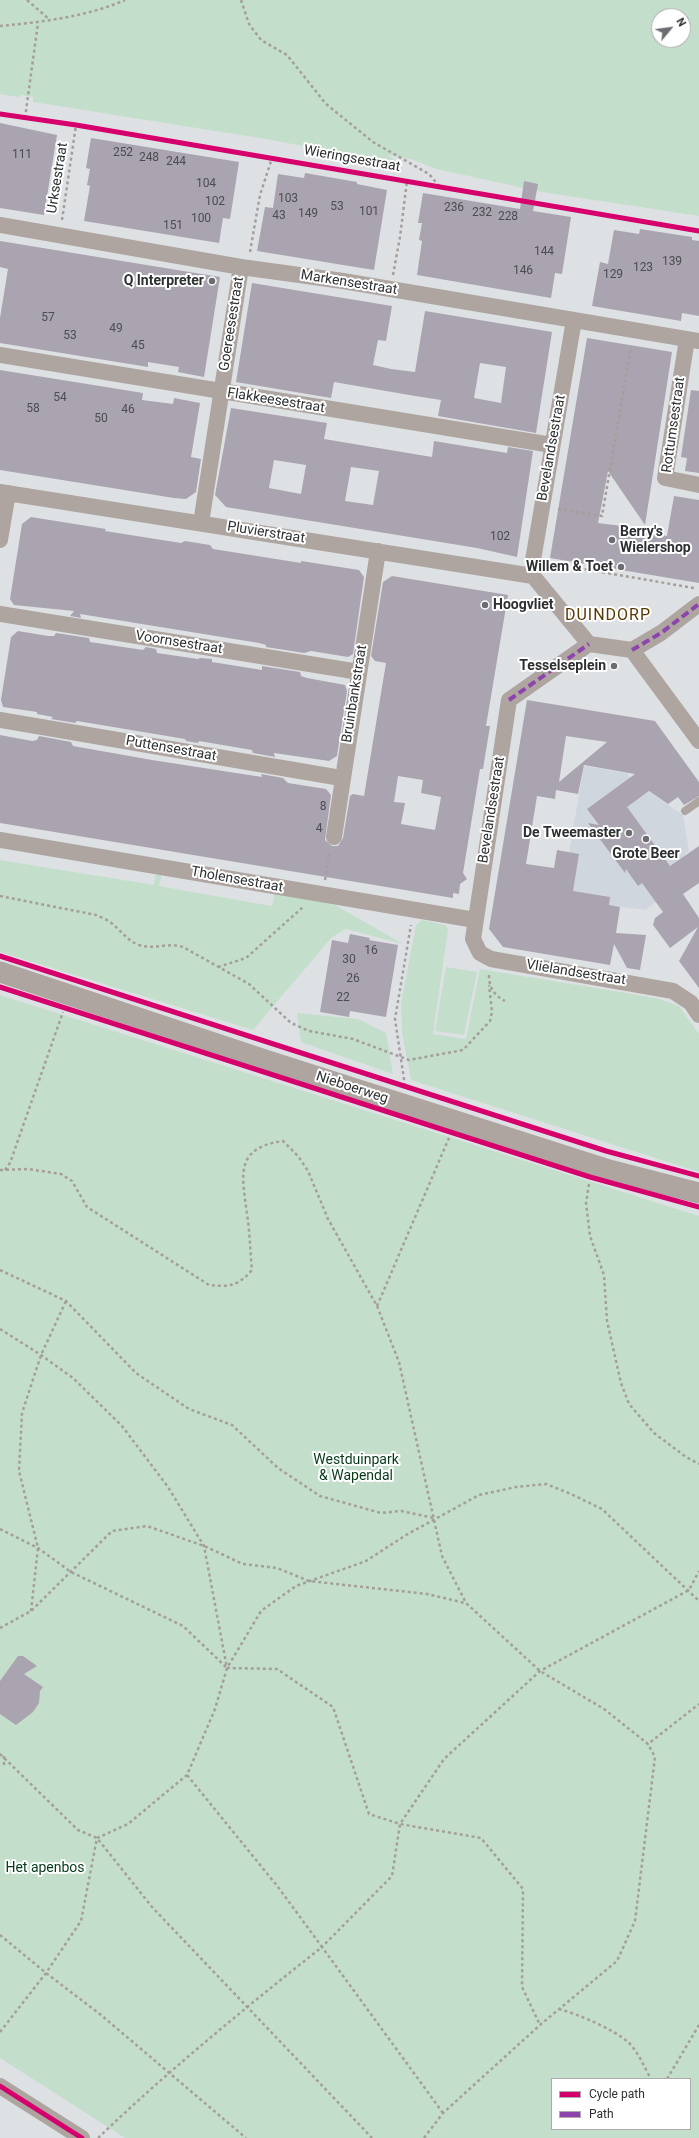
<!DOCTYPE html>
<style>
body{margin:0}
#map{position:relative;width:699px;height:2138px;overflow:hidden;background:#dee1e4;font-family:Roboto,sans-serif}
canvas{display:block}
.legend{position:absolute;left:551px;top:2078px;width:140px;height:52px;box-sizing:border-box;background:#fff;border:1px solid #abacad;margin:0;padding:5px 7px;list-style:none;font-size:12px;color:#2d2f31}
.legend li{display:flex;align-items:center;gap:8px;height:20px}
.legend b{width:20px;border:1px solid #abacad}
.north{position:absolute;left:651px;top:8px;width:40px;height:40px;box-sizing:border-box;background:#fff;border:1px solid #abacad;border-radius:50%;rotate:61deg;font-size:11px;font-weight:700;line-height:16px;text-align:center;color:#2d2f31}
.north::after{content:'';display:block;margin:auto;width:14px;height:18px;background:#6b6d70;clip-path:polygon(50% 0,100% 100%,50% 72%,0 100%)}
</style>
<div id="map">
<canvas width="699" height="2138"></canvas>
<ul class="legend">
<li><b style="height:5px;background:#d6006c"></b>Cycle path</li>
<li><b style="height:5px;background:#8e44ad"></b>Path</li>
</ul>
<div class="north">N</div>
</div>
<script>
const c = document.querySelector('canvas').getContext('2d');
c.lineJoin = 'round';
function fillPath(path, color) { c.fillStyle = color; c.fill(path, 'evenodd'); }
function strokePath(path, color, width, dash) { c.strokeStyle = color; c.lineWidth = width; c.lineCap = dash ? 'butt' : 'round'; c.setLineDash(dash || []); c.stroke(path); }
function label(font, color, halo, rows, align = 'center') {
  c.font = font + ' Roboto,sans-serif'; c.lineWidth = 4; c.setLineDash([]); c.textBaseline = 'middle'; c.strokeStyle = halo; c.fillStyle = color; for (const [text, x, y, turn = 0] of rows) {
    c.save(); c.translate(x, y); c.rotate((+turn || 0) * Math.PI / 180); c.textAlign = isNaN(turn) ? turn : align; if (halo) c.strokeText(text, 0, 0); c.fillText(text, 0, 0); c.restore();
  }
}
const built = new Path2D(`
 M584,766L627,773L643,796L649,792L683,815L689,851L685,854L698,872L645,910L561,899Z`);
const green = new Path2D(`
 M0,0H699V216L542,192L436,169L411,159L387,155L403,165L266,139L33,102V97L22,95L18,97L0,94ZM659,16H683V40H659Z
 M0,860L154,885L156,873L162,874L159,886L272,906L275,892L335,905L403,944L346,929L332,937L253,1030L0,952Z
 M422,920L445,925L448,929L433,1034L466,1039L480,969L620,992L660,999L679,1006L699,1034V1172L411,1080L402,1032L401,1003L416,925Z
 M446,967L477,972L464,1035L435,1031Z
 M0,995L699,1216V2138H125L0,2058ZM552,2079H690V2129H552Z
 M297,1013L358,1019L386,1033L393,1074L301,1042Z`);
const building = new Path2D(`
 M0,123L57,135L44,215L0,208Z
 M91,138L239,162L230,219L223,218L219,243L84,221L90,186L87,185L90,169L86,168Z
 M305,173L357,182V184L387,190L374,270L257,251L265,207L273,208L278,174L304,178Z
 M524,181L538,184L533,211L571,217L562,274L555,273L551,298L417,275L422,241L419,240L422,223H418L423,193L520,209Z
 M640,229L692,237V240L699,241V316L682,313L681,321L592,306L600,262L608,264L614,230L639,234Z
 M0,241L220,277L204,377L178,372L179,367L148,362V367L0,343V318L8,269L0,267Z
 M252,283L392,306L386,341L378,340L373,365L391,369L415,372L425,311L552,332L536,433L438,416L441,400L415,396L334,382L331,398L236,382ZM480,363L506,367L501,403L474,398Z
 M587,338L672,352L645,525L608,471L598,523L645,529L644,532L667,536L674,496L699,500V583L550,558Z
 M0,370L143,393L142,400L173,404L174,398L200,403L191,457L201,459L196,492L186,499L174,498L0,470Z
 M691,390L699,391V473L685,471L687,458L681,457Z
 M231,408L327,423L324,439L432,457L434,441L507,453L508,447L533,451L517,557L477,548L226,507L215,495ZM274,460L306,465L301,494L269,488ZM351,467L379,471L373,505L345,501Z
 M31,517L106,529L105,531L181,543L185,541L210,545L213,549L301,563V561L359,570L364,577L353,654L348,657L311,651L304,653L266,647V645L259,643L80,614L81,618L70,616L74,611L14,605L10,599L22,524Z
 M392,576L508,595L486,726H490L483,769H480L463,873L467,879L460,884L459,894L453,893V898L0,823V735L32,741L37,740L39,736L71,742L73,746L152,760L262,777L261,774L283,778L288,783L326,789L331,795L325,840L332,846H338L343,838L350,796L353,794L364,796L386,663L375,661L371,656L383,582ZM398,776L423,780L421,793L441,797L435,830L401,824L405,803L394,802Z
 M18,631L48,636H54L56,633L89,638L90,642L143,650L146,647L156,649L157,653L198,659L200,658L212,659V662L262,670V666L300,672L301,676L307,678L345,685L347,691L337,756L329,761L274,753L275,757L253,753L252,750L199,741L198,743L186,741L185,739L77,721L75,723L51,719L53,717L37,714V712L3,707L1,700L11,637Z
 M527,700L655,721L699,782V796L684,805L678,797L668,804L649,791L627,807L670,866L699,846V883L683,894L699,918V988L679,961L698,927L670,948L653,925L655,918L663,912L642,883L638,886L626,869L625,873L588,823L599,825L587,809L635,774L584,765L578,794L556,790L555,799L537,796L526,864L554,868L557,850L579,854L573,891L610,897L609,905L620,907L616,933L646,935L640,970L627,968L614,944L610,965L503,947L489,929ZM566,736L607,742L559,782Z
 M350,934L370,938L369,940L398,945L386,1017L350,1011L349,1017L320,1012L332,940L348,943Z
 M18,1656H23L37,1666L24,1674L43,1687L40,1691L39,1703L33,1712L16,1725L0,1714V1681Z`);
const path = new Path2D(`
 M27,0L50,20
 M241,0L249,24L261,40L287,55L326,104L373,142L429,174L440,187
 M0,26C42,22 86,17 125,0
 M25,118L38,23
 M62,220L76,125
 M250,252L260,195L272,158
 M393,275L400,237L407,181
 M558,509L602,516L631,346
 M549,563L694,588
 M325,880L330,851
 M0,896L96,915C100,917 106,919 110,922C121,930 126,940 139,945C154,950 168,942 183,947L249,984L291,1023L309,1031L353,1039L409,1060L463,1050L490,1021L492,1012L489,985
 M218,967L246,958L303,907
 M489,975C489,988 494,995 505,1001
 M405,1086L395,1019L411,925
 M0,1170L28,1169L61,1174L72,1181L87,1207L209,1285C230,1287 238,1286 252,1270C250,1251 250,1233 247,1214C242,1175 234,1148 283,1141L298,1156L308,1171L328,1219L377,1306L399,1362L442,1556L466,1603L540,1671L604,1709L648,1744L699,1704
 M5,1170L10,1163L63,1012
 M589,1184L586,1203L590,1236L604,1275L607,1321L621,1383L629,1404L654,1433L686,1457L699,1464
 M0,1270L66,1301L136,1373L189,1409L232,1425L278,1468L320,1496L381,1513L401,1511L434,1518
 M377,1306L449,1138
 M0,1329L41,1355L73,1378L122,1426L168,1487L204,1546L227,1668L277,1669L333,1707L369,1814L400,1824L481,1838L523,1889L522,1987L540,2025
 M0,1529L38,1548L71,1572L183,1626L226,1667
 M31,1611L38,1548L19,1471L22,1413L41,1355L66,1301
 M0,1628L31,1611L112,1531L147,1526L204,1546L243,1564L277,1568L309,1581L427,1594L465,1603
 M0,1754L78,1830L97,1838L152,1907L372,2138
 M4,1765V1756
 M0,1935L46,1973L101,2015L246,2138
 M559,2009C580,2015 611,2028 628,2042C638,2051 644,2067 651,2079
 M0,2032L46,1973L81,1921L97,1838L128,1824L187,1775L215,1709L227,1668L261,1611L296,1586L366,1561L406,1535L479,1495L516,1487L546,1484L571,1494L602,1509L699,1601
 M667,2079L699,2025
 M443,2113L322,1947L392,1876L400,1824L444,1759L540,1671L689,1590L699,1571
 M98,2138C169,2070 245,2008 322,1947L278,1887L187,1775
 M424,2138L443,2113L540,2025L617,1961L635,1921L655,1757L648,1744`);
const service = new Path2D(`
 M685,811L699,801`);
const minor = new Path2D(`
 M0,225L241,267L343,281L699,341
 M687,339L665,478L699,485
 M0,355L552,445
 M0,492L533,576
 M201,523L241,267
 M0,540L8,493
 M533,576V560L574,320
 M533,576L589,644L632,650L661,633L699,604
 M0,614L359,672
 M589,644L509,700L473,939L480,953L491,959L673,991L691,1003L699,1015
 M632,650L699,741
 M0,720L341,778
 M334,837L378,551
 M0,840L475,920
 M0,2086L82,2138`);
const tertiary = new Path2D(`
 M0,972L268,1061L609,1170L699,1193`);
const quiet = new Path2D(`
 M632,650L661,633L699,604
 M509,700L589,644`);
const cycleway = new Path2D(`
 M0,114L76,125L699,231
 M0,956L606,1151L699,1176
 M0,987L590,1177L699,1207
 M0,2086L82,2138`);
const markers = [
 [212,281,4,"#6b6d70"],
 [612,540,4,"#6b6d70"],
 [621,567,4,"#6b6d70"],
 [485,605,4,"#6b6d70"],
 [614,666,4,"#6b6d70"],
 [629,833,4,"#6b6d70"],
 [646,839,4,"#6b6d70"]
];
const numberNames = [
 ["252",123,153],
 ["111",22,155],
 ["248",149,158],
 ["244",176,162],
 ["104",206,184],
 ["103",288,199],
 ["102",215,202],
 ["53",337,207],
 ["236",454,208],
 ["101",369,212],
 ["232",482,213],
 ["149",308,214],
 ["43",279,216],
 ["228",508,217],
 ["100",201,219],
 ["151",173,226],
 ["144",544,252],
 ["139",672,262],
 ["123",643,268],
 ["146",523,271],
 ["129",613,275],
 ["57",48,318],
 ["49",116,329],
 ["53",70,336],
 ["45",138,346],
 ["54",60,398],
 ["58",33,409],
 ["46",128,410],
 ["50",101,419],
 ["102",500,537],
 ["8",323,807],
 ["4",319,829],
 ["16",371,951],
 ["30",349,960],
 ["26",353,979],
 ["22",343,998]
];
const streetNames = [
 ["Wieringsestraat",352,159,10],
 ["Urksestraat",58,178,-81],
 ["Markensestraat",349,283,9],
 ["Goereesestraat",232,324,-81],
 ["Flakkeesestraat",276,401,9],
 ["Rottumsestraat",674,425,-82],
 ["Bevelandsestraat",552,448,-80],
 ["Pluvierstraat",266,533,9],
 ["Voornsestraat",179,643,9],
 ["Bruinbankstraat",355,694,-81],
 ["Puttensestraat",171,749,10],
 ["Bevelandsestraat",492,810,-81],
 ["Tholensestraat",237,880,10],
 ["Vlielandsestraat",576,973,9],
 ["Nieboerweg",352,1088,18]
];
const poiNames = [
 ["Q Interpreter",204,281],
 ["Berry's",620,532,"left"],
 ["Wielershop",620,548,"left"],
 ["Willem & Toet",613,567],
 ["Hoogvliet",493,605,"left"],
 ["Tesselseplein",606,666],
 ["De Tweemaster",621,833],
 ["Grote Beer",646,854,"center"]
];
const parkNames = [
 ["Westduinpark",356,1460],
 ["& Wapendal",356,1476],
 ["Het apenbos",45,1868]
];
const quarterNames = [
 ["DUINDORP",608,616]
];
fillPath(built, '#cfd6de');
fillPath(green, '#c4decc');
fillPath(building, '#aaa3b0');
strokePath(path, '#a49f9b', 2.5, [3, 3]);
strokePath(service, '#aea5a0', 8);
strokePath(minor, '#aea5a0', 16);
strokePath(tertiary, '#aea5a0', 21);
strokePath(quiet, '#8e44ad', 4, [8, 4]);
strokePath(cycleway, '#d6006c', 5);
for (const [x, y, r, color] of markers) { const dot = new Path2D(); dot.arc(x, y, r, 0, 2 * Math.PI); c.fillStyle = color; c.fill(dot); strokePath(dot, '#fff', 1.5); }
label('12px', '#4c4c51', null, numberNames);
label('14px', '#2d2f31', '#fff', streetNames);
label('bold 14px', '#2d2f31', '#fff', poiNames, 'right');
label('14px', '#043918', '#fff', parkNames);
c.letterSpacing = '1px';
label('16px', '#5a3900', '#fff', quarterNames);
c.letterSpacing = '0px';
</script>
